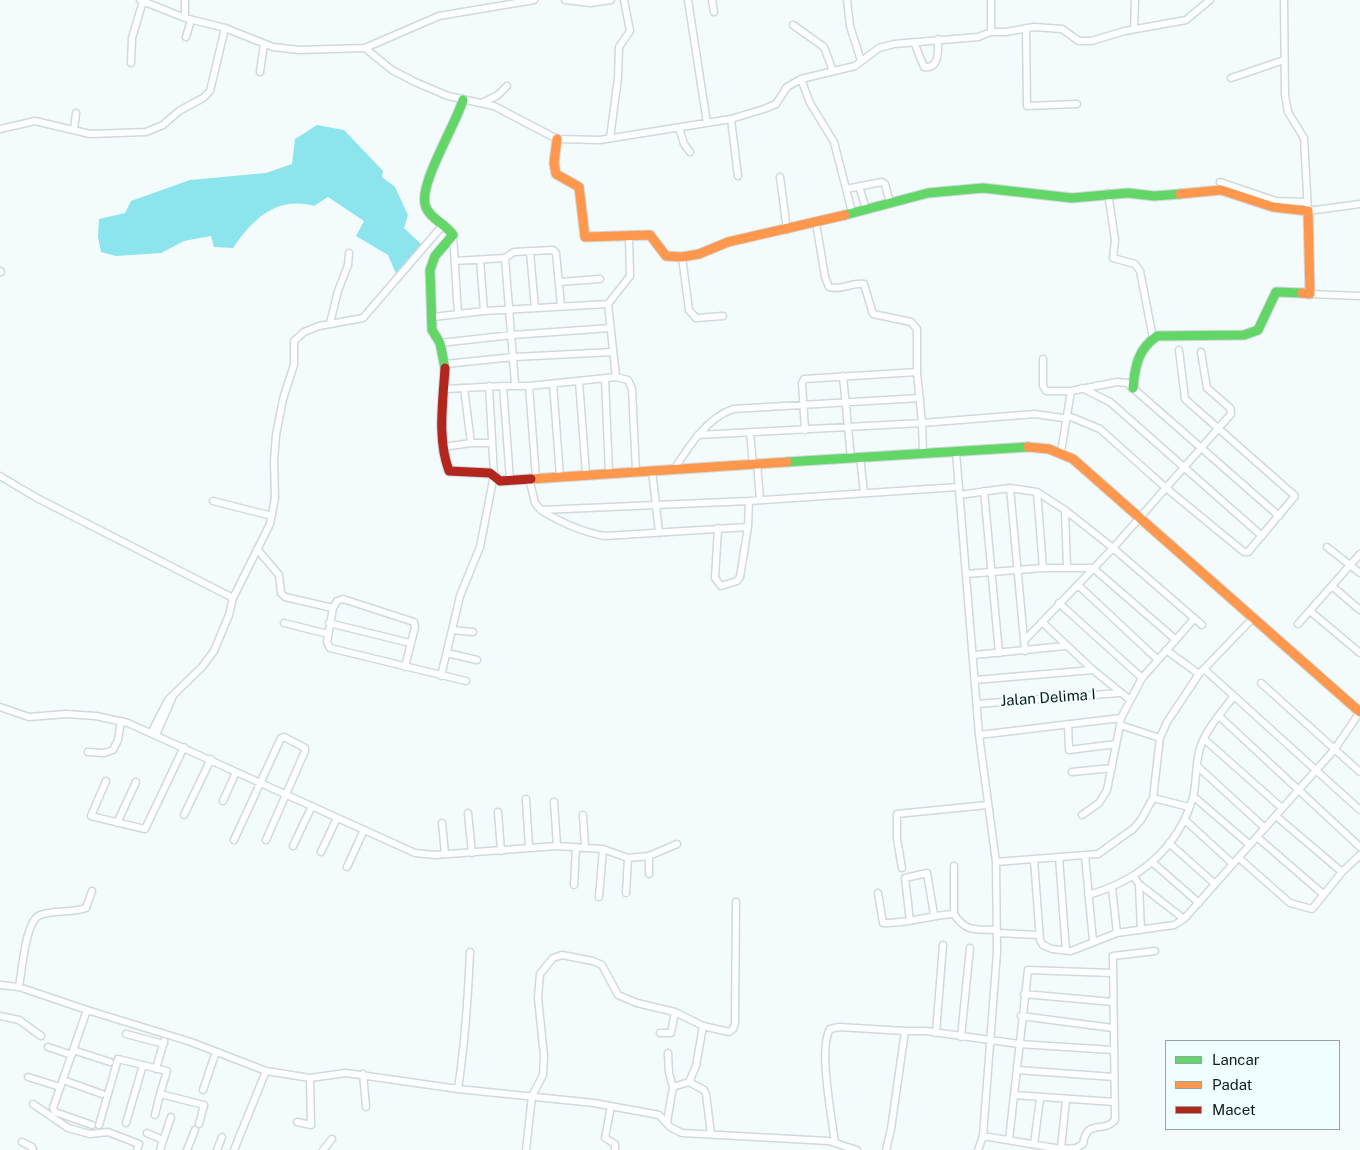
<!DOCTYPE html>
<style>
body{margin:0}
#map{position:relative;width:1360px;height:1150px;overflow:hidden;background:#f4fbfc;font-family:"Public Sans",sans-serif}
canvas{display:block}
.legend{position:absolute;left:1165px;top:1040px;width:175px;height:90px;box-sizing:border-box;background:#f1feff;border:1px solid #97a3a4;margin:0;padding:6px 9px;list-style:none;font-size:15px;color:#0f1b1c}
.legend li{display:flex;align-items:center;gap:10px;height:25px}
.legend b{width:25px;border:1px solid #97a3a4}
</style>
<div id="map">
<canvas width="1360" height="1150"></canvas>
<ul class="legend">
<li><b style="height:6px;background:#63d668"></b>Lancar</li>
<li><b style="height:6px;background:#ff974d"></b>Padat</li>
<li><b style="height:6px;background:#b3261e"></b>Macet</li>
</ul>
</div>
<script>
const c = document.querySelector('canvas').getContext('2d');
c.lineJoin = 'round';
function fillPath(path, color) { c.fillStyle = color; c.fill(path, 'evenodd'); }
function strokePath(path, color, width, dash) { c.strokeStyle = color; c.lineWidth = width; c.lineCap = dash ? 'butt' : 'round'; c.setLineDash(dash || []); c.stroke(path); }
function label(font, color, halo, rows, align = 'center') {
  c.font = font + ' "Public Sans",sans-serif'; c.lineWidth = 4; c.setLineDash([]); c.textBaseline = 'middle'; c.strokeStyle = halo; c.fillStyle = color; for (const [text, x, y, turn = 0] of rows) {
    c.save(); c.translate(x, y); c.rotate((+turn || 0) * Math.PI / 180); c.textAlign = isNaN(turn) ? turn : align; if (halo) c.strokeText(text, 0, 0); c.fillText(text, 0, 0); c.restore();
  }
}
const water = new Path2D(`
 M317,125L344,130L383,171L382,177L395,187L408,215L404,228L422,245L397,276L388,255L356,236L364,221L328,197L314,206C276,196 253,219 233,248L214,247L211,236L184,241L161,253L116,256L101,252L98,237L99,219L125,213L131,201L190,180L266,173L292,164L295,139Z`);
const street = new Path2D(`
 M140,0L185,18L225,28L273,47L299,50L365,48L439,16L534,0
 M185,0V18
 M565,0L591,3L611,0
 M688,0L707,123
 M712,0L714,12
 M847,0L850,26L861,61
 M1284,0L1285,95L1288,112L1304,138L1308,211L1360,204
 M793,25L824,47L833,71
 M1026,28L1027,106L1077,104
 M1134,29L1135,0
 M991,32V0
 M186,37L191,20
 M914,42L924,67C940,69 938,51 938,39
 M365,48L392,70L415,82L448,96L494,106L557,139L600,140L731,119L764,109L776,104L787,87L801,79L855,66L879,48L894,44L978,37L991,32H1006L1034,27L1062,29L1079,41H1091L1125,31L1186,20L1210,0
 M131,63L132,38L143,1
 M260,72L264,44
 M1231,78L1284,60
 M801,79L810,103L834,142L852,212
 M482,103L498,95L507,86
 M731,119L738,176
 M679,128L684,144L690,152
 M0,129L35,121L90,134L146,132L163,125L179,111L203,98L210,91L225,28
 M74,129L76,113
 M610,138L618,78L619,47L630,31L624,0
 M780,177L787,230
 M1220,182L1276,201L1307,202
 M859,186L866,209
 M846,189L882,182L885,184L890,203
 M1108,193L1115,240L1113,258L1135,264L1140,271L1153,338
 M816,223L825,277L829,287C841,291 852,282 864,284L873,314L911,322L917,329V372L922,423L923,454
 M453,235L458,314
 M530,252L535,308
 M682,257L689,310L696,318L723,316
 M505,258L515,384
 M480,260L484,311
 M455,261L505,258L514,252L553,250L556,253L561,306
 M0,271L1,272
 M559,282L600,279
 M1310,294L1360,296
 M433,317L484,311L608,304
 M330,323L338,291L348,265L349,253
 M440,343L512,335L610,328
 M1043,359V386L1046,391H1071L1117,382L1127,383L1279,516
 M445,364L514,357L613,352
 M843,376L851,458
 M616,377L608,304L630,276L629,236
 M605,379L609,473
 M579,381L586,474
 M553,384L560,476
 M529,386L536,478
 M464,388L471,443
 M1082,388L1110,402L1262,536
 M445,389L503,386
 M805,430L802,383L804,379L917,372
 M750,433L753,464
 M698,435L922,423L1035,414L1063,418L1071,417L1100,429L1166,488L1244,552H1248L1295,496L1185,399L1179,350
 M443,447L471,443H492
 M956,452L979,735L1121,718
 M1061,452L1071,391
 M860,457L864,493
 M757,463L760,500
 M675,468C689,446 707,418 733,409L920,398
 M652,470L659,533
 M0,476L37,498L233,598
 M529,478L535,503L541,510L749,501L958,487
 M510,480L503,386H529L616,377L628,380L632,389L636,471
 M1010,488L1025,651
 M984,491L999,653
 M1037,492L1043,568
 M959,495L1010,488L1037,492L1065,510L1113,548L1202,625
 M213,501L272,516
 M1065,510L1067,567
 M542,511C562,523 581,532 605,536L748,527
 M718,528L715,578L721,586L737,581L740,577L748,527L749,501
 M1327,547L1360,573
 M257,549L279,575L281,593L285,597L333,608L327,642L330,648L466,681
 M966,574L1043,568H1093L1175,639
 M1078,585L1157,659
 M1332,586L1360,610
 M1059,603L1142,678
 M333,608L337,601L343,599L414,622L415,627L405,667
 M1310,611L1360,653
 M1042,622L1093,670L1129,699
 M284,623L328,634
 M329,623L410,643
 M1298,624L1360,554
 M452,630L460,596L480,547L494,475L489,386
 M1024,641L1113,548L1231,414L1230,408L1207,388L1201,352
 M1166,650L1199,674
 M447,653L477,660
 M974,655L1065,646
 M441,676L452,630L473,632
 M975,680L1093,670
 M1261,683L1360,772
 M1234,696L1360,810
 M977,704L1119,693
 M0,707L29,717L66,714L96,716L128,723L415,853L435,855L557,846L603,849L628,858L649,856L677,844
 M1219,716L1360,847
 M1068,724L1069,750L1116,744
 M151,733L168,700L202,667L214,651L229,615L233,598L270,524L275,498L274,461L276,435L283,399L294,365V341L304,332L319,326L363,318L443,225
 M156,735L173,696
 M979,735L996,862
 M1160,738L1120,725L1121,718L1142,678L1194,619
 M1204,739L1282,808
 M88,752L104,753L113,750L118,740L121,721
 M1197,766L1265,828
 M1072,772L1112,768
 M106,781L91,816L145,829L184,747
 M1193,796L1250,845
 M1153,798L1189,807
 M526,799L529,847
 M223,801L236,772
 M554,802L557,846
 M498,812L501,851
 M468,813L472,853
 M184,815L211,759
 M583,815L585,847
 M1082,815L1099,803L1107,790L1120,725
 M1276,816L1342,872
 M1185,820L1233,864
 M117,823L136,782
 M442,823L445,854
 M1257,837L1323,894
 M234,840L281,738L284,737L305,748V751L266,840
 M1169,843L1215,884
 M293,846L312,806
 M321,852L337,818
 M1085,856L1093,941
 M1059,857L1066,951
 M1239,858L1290,903L1312,909L1342,872L1360,855
 M1034,860L1040,940L1043,945L1052,949L1071,951L1117,933L1174,925L1184,919L1334,750L1360,712
 M1152,862L1199,903
 M954,866V914
 M347,867L364,830
 M902,868L897,839V814L987,805
 M649,874V856
 M1133,876L1139,884L1184,919
 M1139,884L1141,930
 M574,885L576,847
 M1112,888L1117,933
 M626,893L628,858
 M878,893L883,923C907,924 930,915 954,914C966,933 977,929 997,930
 M1088,895C1138,881 1178,849 1193,797C1197,781 1195,764 1200,748C1206,729 1222,712 1234,696L1204,669
 M599,897L603,849
 M910,921L905,878L927,873L934,915
 M997,933L1039,935
 M0,985L19,987L87,1010L53,1108L55,1112L92,1125
 M19,987C22,972 25,921 40,915C54,910 72,913 86,908L92,891
 M1024,994L1113,1002
 M87,1010L191,1042L266,1071L310,1078L346,1073L458,1089L594,1103L659,1115L670,1127L682,1133L829,1141L857,1150
 M0,1016L19,1020L41,1036
 M1021,1016L1113,1028
 M660,1033H671L675,1012
 M936,1033L943,945
 M126,1034L164,1044
 M961,1037L970,948
 M48,1047L72,1055
 M73,1050L110,1062
 M156,1069L164,1041
 M1017,1070L1114,1077
 M363,1074L366,1107
 M28,1077L60,1087
 M63,1080L102,1094
 M673,1087L689,1082
 M458,1089C465,1043 468,998 470,952
 M203,1090L216,1052
 M1014,1095L1115,1102
 M1066,1100L1061,1149L1076,1148L1083,1144C1087,1118 1103,1134 1115,1120L1113,956L1155,951
 M33,1104L68,1128L90,1134L108,1132L139,1144L137,1150
 M611,1106L605,1138L615,1144V1150
 M155,1115L160,1094
 M297,1122L311,1125L310,1078
 M667,1122L673,1087L669,1073L668,1053
 M126,1123L143,1065
 M99,1125L118,1059L167,1071L160,1094L204,1105L199,1124
 M147,1133L163,1140
 M711,1134L706,1094L704,1090L689,1082L696,1066L703,1026L729,1032L733,1029L735,1023L736,902
 M983,1136L1061,1149
 M1009,1140L1028,970L1112,973
 M22,1142L32,1147L33,1150
 M835,1143C832,1118 818,1048 830,1029L839,1027L905,1031
 M1034,1144L1040,1099
 M160,1150L171,1117
 M187,1150L195,1130
 M217,1150L222,1137
 M234,1150L266,1071
 M323,1150L332,1139
 M526,1150L532,1096L543,1075L544,1056L538,998L540,974L553,958L562,955L593,961L602,965L618,995L637,1003L675,1012L703,1026
 M886,1150L891,1129L905,1031H926L1019,1044L1113,1050
 M978,1150L983,1136L997,952L996,862L1098,854L1133,829L1141,820L1153,798L1160,738L1167,722L1199,674L1254,617`);
const fast = new Path2D(`
 M845,215L928,193L983,188L1072,198L1128,193L1154,196L1180,194
 M445,368L440,343L432,330L430,270L435,256L453,235C446,224 428,218 425,204C420,182 456,124 463,100
 M1133,388C1135,366 1138,349 1157,336L1244,335L1258,330L1276,292L1302,293
 M787,462L1028,447`);
const slow = new Path2D(`
 M557,139L554,163L556,174L579,187L585,237L650,235L666,256L682,257L699,254L728,242L845,215
 M1180,194L1221,190L1273,207L1308,211L1310,294L1302,293
 M1028,447L1049,449L1073,459L1360,712
 M531,479L787,462`);
const jam = new Path2D(`
 M445,368C443,402 437,439 449,471L490,473L500,481L531,479`);
const streetNames = [
 ["Jalan Delima I",1048,698,-4]
];
fillPath(water, '#8ce4ed');
strokePath(street, '#d0d9db', 9);
strokePath(fast, '#d0d9db', 11);
strokePath(slow, '#d0d9db', 11);
strokePath(jam, '#d0d9db', 11);
strokePath(street, '#fdfeff', 6);
strokePath(fast, '#63d668', 9);
strokePath(slow, '#ff974d', 9);
strokePath(jam, '#b3261e', 9);
label('15px', '#0f1b1c', '#f1feff', streetNames);
</script>
